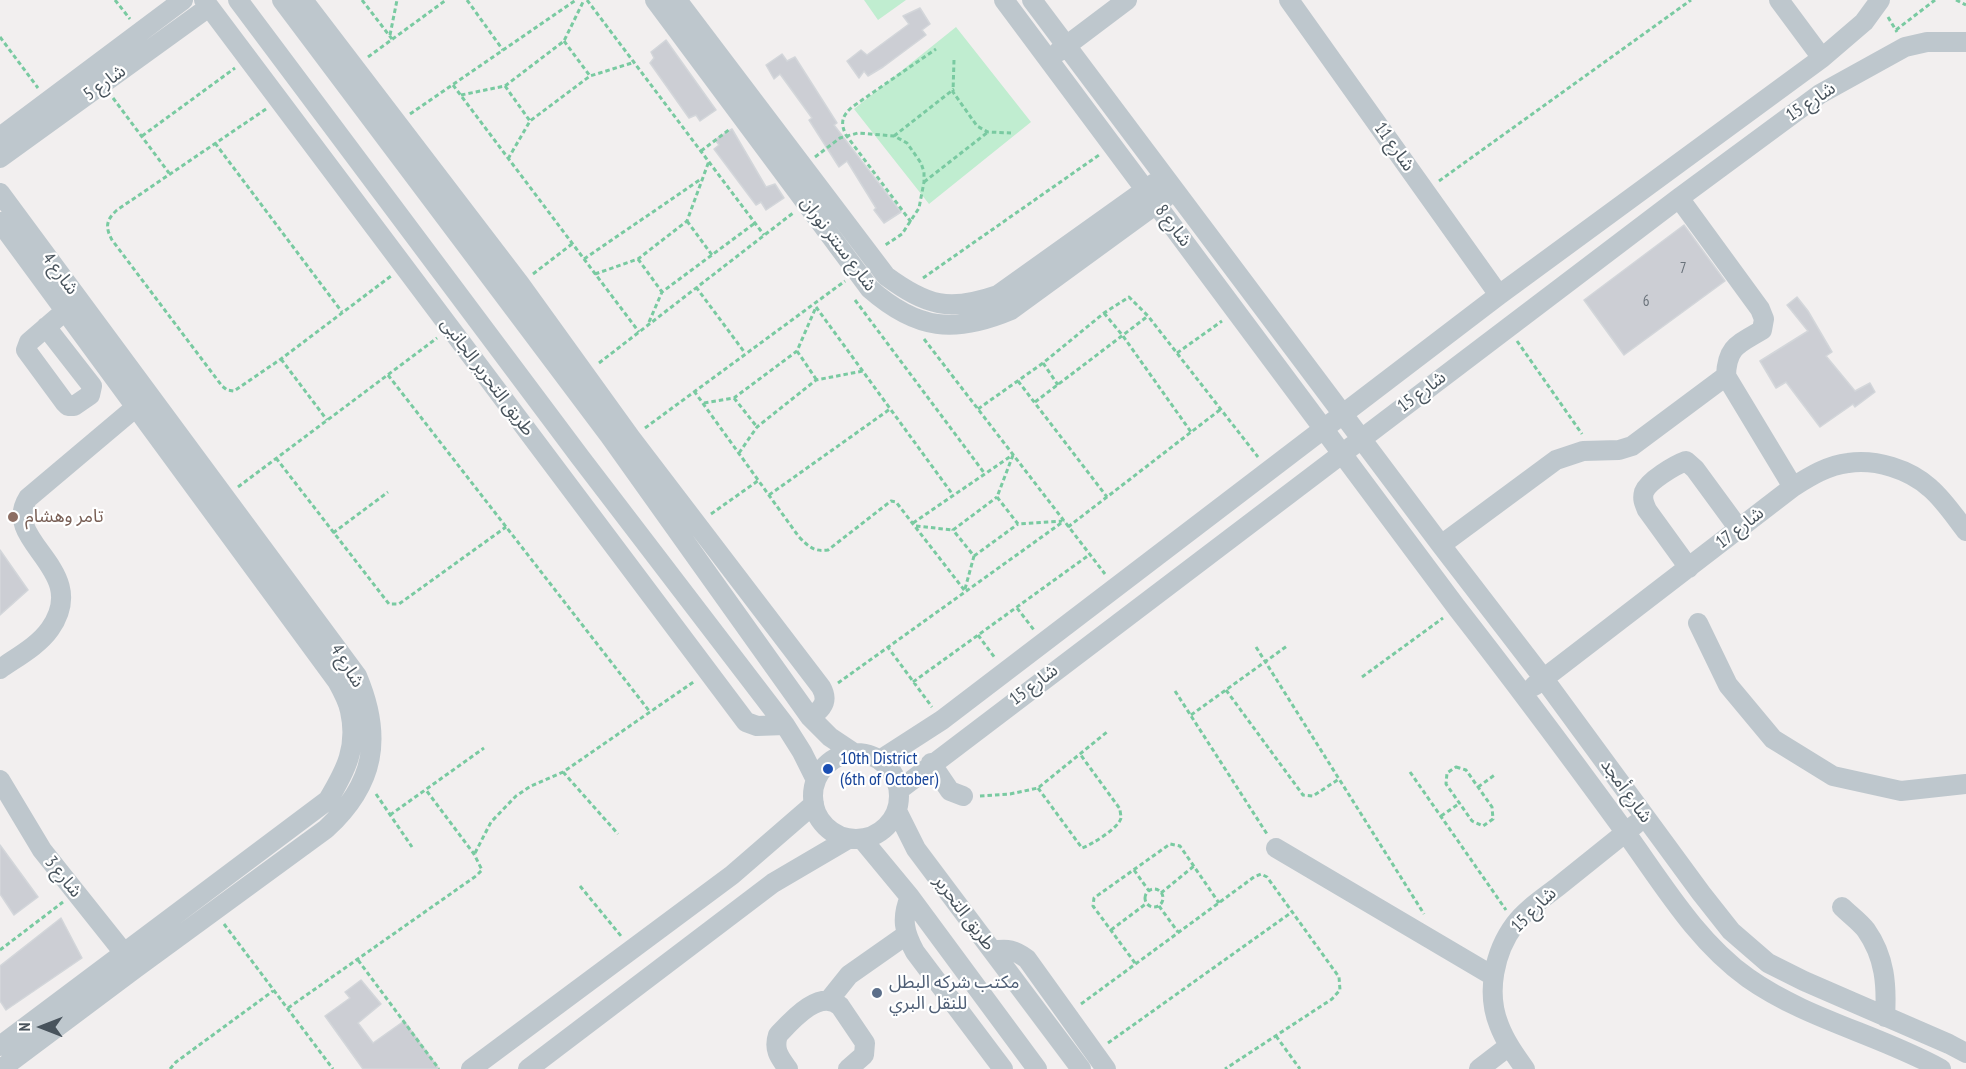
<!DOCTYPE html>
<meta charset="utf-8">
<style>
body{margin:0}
#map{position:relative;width:1966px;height:1069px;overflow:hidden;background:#f2efef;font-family:"PT Sans Narrow",sans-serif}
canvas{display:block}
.north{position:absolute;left:12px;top:997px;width:60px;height:60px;-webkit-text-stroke:4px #fff;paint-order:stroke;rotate:270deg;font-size:16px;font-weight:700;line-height:24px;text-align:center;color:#48535c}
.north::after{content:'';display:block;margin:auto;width:21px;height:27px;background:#48535c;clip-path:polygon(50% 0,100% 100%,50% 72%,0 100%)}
</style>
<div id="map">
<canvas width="1966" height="1069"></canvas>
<div class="north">N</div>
</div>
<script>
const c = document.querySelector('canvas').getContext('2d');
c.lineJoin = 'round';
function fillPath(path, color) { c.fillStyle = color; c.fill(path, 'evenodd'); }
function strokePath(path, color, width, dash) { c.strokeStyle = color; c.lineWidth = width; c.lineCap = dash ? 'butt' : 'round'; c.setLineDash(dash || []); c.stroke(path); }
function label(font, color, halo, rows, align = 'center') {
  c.font = font + ' "PT Sans Narrow","Noto Sans Arabic",sans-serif'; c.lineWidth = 4.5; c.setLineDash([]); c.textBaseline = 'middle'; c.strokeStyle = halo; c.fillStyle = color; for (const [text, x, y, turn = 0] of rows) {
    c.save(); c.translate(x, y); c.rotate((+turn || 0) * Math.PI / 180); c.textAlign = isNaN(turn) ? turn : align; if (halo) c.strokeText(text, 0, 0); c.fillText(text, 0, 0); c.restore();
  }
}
const green = new Path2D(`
 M864,0H906L878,20Z
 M956,27L1031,122L929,204L854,109Z`);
const building = new Path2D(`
 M920,8L930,24L922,30L926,35L883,67L868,76L864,71L859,78L847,61L861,50L867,55L909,24L903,16Z
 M666,40L716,110L700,121L696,115L689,118L650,63L654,58L651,52Z
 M782,54L787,61L795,57L837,123L834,125L901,212L884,223L874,210L876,208L847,161L839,167L809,120L812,118L780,74L774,79L766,65Z
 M732,129L766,187L775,184L784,198L766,210L761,202L756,205L714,149L719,145L715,140Z
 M1684,225L1725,281L1624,355L1584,300Z
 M1797,297L1808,311L1832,352L1826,356L1855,391L1870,383L1875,392L1855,407L1853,404L1820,427L1786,382L1776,388L1760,361L1808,331L1787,305Z
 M0,550L28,590L0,615Z
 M0,845L38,897L14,915L0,894Z
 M61,918L82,958L6,1010L0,1001V966Z
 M361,980L381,1004L358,1023L373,1043L404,1021L439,1069H363L325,1016L350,998L345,992Z`);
const path = new Path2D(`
 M115,0L130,19
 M362,0L392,39
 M467,0L503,50
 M587,0L764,235
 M1956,0L1966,5
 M1888,17L1897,32
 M1896,30L1935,0
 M390,35L397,0
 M0,37L38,88
 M564,41L590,76
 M368,57L446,0
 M954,60L953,92L977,126L988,132L1011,133
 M453,85L639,332
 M505,86L530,121
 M461,95L505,86L564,41L584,0
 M113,98L169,173
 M266,109L117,210C106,220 105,227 112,240L222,386L227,390L234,391L281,359L391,276
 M410,114L576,0
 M142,136L235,68
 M894,136L954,89
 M215,143L342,312
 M701,151L730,129
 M815,157L840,138L858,133L894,136L907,143L921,163L924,172V182L919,208L902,234L884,246
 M508,159L530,121L590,76L635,62
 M1439,181L1691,0
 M924,182L988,132
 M687,221L712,255
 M911,222L846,135C840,123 842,116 852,107L936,49
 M584,259L701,179
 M638,259L662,292
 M533,274L572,244
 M595,274L638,259L687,221L709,161
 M923,278L1099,155
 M696,287L745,353
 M855,300L985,474
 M816,307L953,495
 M1104,313L1123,336L1191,432
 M649,322L662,292L755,223
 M924,339L1105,574
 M1517,341L1582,434
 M797,351L816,379
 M1177,353L1222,321
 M281,359L327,420
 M599,363L793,213
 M1043,363L1058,385
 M388,375L650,712
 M1018,381L1107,497
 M694,391L799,537C809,547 814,552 828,550L891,501L896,502L965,591
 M734,398L757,427
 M1035,402L1148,316
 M704,403L734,398L797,351L816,307
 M978,409L1043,363L1104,313L1129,297L1148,316L1258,457
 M645,428L845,281
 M739,453L757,427L816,380L863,371
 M1013,455L997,497L1018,524L1062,521
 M276,458L389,604H399L506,527
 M238,487L437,338
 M769,495L890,409
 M711,514L759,480
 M913,523L1011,456
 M916,526L953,530
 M1068,527L1221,409
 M333,533L388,492
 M974,556L1018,524
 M965,589L974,556L953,530L997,497
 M1017,608L1034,630
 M978,635L995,658
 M887,646L932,707
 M1256,647L1424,914
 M1362,677L1443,618
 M913,682L1089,555
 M838,683L1064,521
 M1226,690L1303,795L1313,796L1339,779
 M1175,691L1267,834
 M1191,715L1287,646
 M1456,767L1466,770L1478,787L1492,807L1493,819L1483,826L1472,821L1446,784L1447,773Z
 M563,772L618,834
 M1410,772L1506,910
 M1478,787L1496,774
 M1038,788L1082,848C1091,845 1119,828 1121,818C1121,816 1120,811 1120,809L1080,754
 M376,794L412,847
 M980,796L1010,794L1038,788L1107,732
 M390,815L484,748
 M1441,816L1460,803
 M475,853L491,822L516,796L531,786L563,772L695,681
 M1134,870L1149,891
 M580,886L621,936
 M1145 898a9 9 0 1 1 18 0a9 9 0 1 1-18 0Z
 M1161,893L1194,866
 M1159,906L1178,932
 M224,924L333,1069
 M1111,930L1147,903
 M0,950L63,902
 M358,960L439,1069
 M1135,963L1093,906L1094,898L1170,844L1180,846L1219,903
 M1081,1004L1254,877L1261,874L1267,877L1339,977L1340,990L1332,999L1225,1069
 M288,1008L476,876L482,870L474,854L426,790
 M1276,1036L1300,1069
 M1108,1043L1292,912
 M170,1069L176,1062L273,991`);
const minor = new Path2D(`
 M204,0L746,722L757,726L785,725
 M238,0L580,457L785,725L802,752L816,780
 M282,0L609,435L810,717L830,737L854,753
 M303,0L520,284L631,438L821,687C829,701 823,709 810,717
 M655,0L870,289C917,330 954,334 1011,310L1166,197
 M677,0L886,276C927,306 949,312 998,295L1155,183
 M1004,0L1457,608C1514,681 1569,755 1623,829C1661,881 1695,940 1748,978C1806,1019 1880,1035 1941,1069
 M1032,0L1441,545L1544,679L1701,893L1731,931L1768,963L1804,981L1949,1044L1966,1053
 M1289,0L1499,295
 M1779,0L1822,58
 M1058,52L1127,0
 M0,137L183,0
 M0,158L209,7
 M0,193L357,676C383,737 375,784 326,829L136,968L1,1069
 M1679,198L1760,309L1764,319L1762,330C1739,344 1727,346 1726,376L1793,487
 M0,222L337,681C342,690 348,701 350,711C358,747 346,770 328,800L0,1046
 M46,327L92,386L90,395L74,406H68L65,403L26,350L29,342L65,311
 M1441,545L1556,460L1583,451L1619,450L1632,446L1726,376
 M1689,568L1647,510C1644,503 1642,499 1644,492C1648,481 1675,465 1686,461L1695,469L1739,529
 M1698,623L1728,685L1773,739L1833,776L1901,791L1966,784
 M0,669C17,657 38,646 50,629C92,569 0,542 28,498L136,407
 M1534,686L1793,487C1809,477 1828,465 1848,463C1876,459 1909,469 1930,488C1944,500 1955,517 1966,531
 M813 796a43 43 0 1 1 86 0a43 43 0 1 1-86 0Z
 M880,760L942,720L1499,295L1822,58L1864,22L1880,0
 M931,763L950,791L963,796
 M0,780L42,850L132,963
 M899,790L1679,198L1820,94L1905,47L1927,42H1966
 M897,811L916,849L1081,1069
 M862,839L910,897L1037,1069
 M1276,848L1493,976
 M910,897C901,918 904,932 915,952L1003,1069
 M1842,907C1849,914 1860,922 1866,930C1885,957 1887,985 1885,1017
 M993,951C1007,948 1015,950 1027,959L1106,1069
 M829,1000L849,975L906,935
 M471,1069L732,875L814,804
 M528,1069L773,883L848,839
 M788,1069C780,1058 773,1050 778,1035C792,1020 820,988 840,1006L865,1043L864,1055L848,1069
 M1479,1069L1509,1046
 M1525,1069C1515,1055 1505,1041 1499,1025C1486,993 1494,952 1515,924C1526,909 1545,897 1560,885C1585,865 1611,844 1636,824`);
const markers = [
 [13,517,6,"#8d6e63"],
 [828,769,6,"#1a4fb4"],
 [877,993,6,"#5c6f8a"]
];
const numberNames = [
 ["7",1683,269],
 ["6",1646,302]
];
const streetNames = [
 ["شارع 5",105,83,-36],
 ["شارع 15",1811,102,-34],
 ["شارع 11",1394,147,54],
 ["شارع 8",1173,226,53],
 ["شارع سنتر نوران",838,244,53],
 ["شارع 4",60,274,53],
 ["طريق التحرير الجانبى",487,377,53],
 ["شارع 15",1422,392,-37],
 ["شارع 17",1740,528,-38],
 ["شارع 4",347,666,58],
 ["شارع 15",1034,685,-37],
 ["شارع أمجد",1626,791,54],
 ["شارع 3",63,877,51],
 ["شارع 15",1534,910,-45],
 ["طريق التحرير",964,913,53]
];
const educationNames = [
 ["تامر وهشام",25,517]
];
const transitNames = [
 ["10th District",840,759],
 ["(6th of October)",840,780]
];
const serviceNames = [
 ["مكتب شركه البطل",889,983],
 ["للنقل البري",889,1004]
];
fillPath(green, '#c0edd0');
fillPath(building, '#ccced4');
strokePath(building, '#d3d6da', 1.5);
strokePath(path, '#79caa1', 3, [4.5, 3]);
strokePath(minor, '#bec7cd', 20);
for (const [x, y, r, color] of markers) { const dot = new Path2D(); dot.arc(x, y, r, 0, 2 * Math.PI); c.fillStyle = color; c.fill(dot); strokePath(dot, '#fff', 2); }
label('15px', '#69727a', null, numberNames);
label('18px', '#48535c', '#fff', streetNames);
label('18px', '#785e54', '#fff', educationNames, 'left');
label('18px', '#164399', '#fff', transitNames, 'left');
label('18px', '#4e5e75', '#fff', serviceNames, 'left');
</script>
